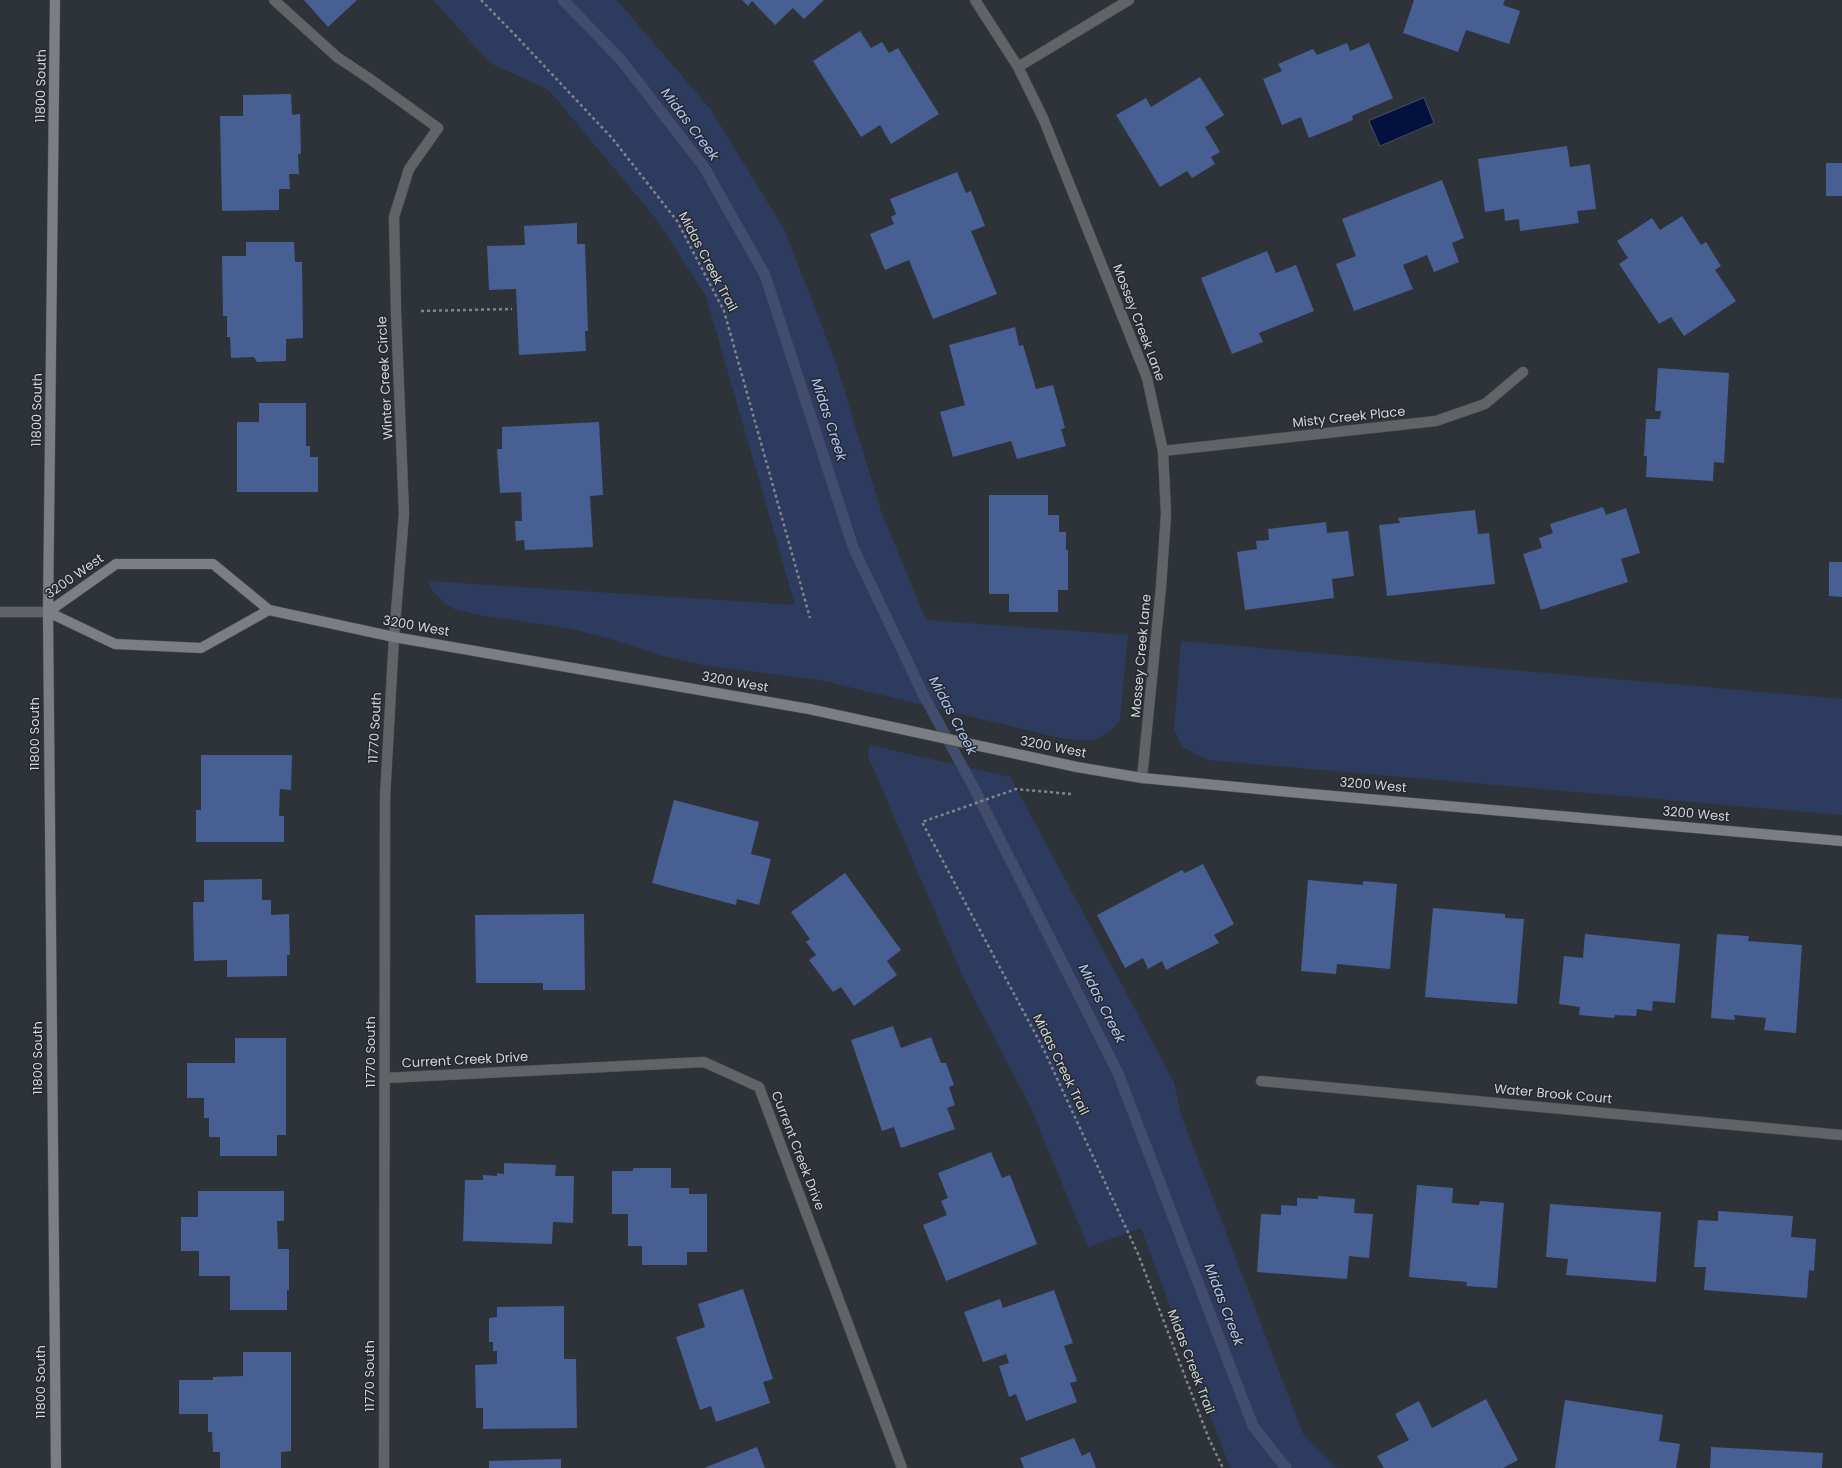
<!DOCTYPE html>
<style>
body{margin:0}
canvas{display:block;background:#2e3239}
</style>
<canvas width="1842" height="1468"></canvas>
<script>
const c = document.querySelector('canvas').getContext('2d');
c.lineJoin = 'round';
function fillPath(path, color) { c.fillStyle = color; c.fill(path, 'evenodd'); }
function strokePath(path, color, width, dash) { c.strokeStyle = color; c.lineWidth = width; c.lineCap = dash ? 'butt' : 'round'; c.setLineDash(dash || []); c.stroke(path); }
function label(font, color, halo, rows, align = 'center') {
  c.font = font + ' Poppins,sans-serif'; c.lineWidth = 3; c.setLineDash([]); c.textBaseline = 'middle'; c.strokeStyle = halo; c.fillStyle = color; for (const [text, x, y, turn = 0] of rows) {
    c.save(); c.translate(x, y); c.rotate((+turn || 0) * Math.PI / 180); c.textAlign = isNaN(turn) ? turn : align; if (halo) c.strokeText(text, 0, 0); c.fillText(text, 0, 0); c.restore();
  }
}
const green = new Path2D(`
 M433,0H617L711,110L785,231L836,363L882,514L926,620L1128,635L1120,720C1102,746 1083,741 1055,737L825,681L703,665L663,656L611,639L567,628L479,615L454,609L445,603L433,591L428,581L795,605L706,296L657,220L549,90L490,63Z
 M1181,641L1842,699V815L1207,760L1182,746L1174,730Z
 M869,745L1010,777L1174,1082L1181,1115L1303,1434L1337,1468H1232L1227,1460L1141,1228L1088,1247L1032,1110L964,979L868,756Z`);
const water = new Path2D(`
 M1424,98L1434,123L1380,146L1369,121Z`);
const stream = new Path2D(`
 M563,0L621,60L704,167L765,275L853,547L923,694L974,788L1118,1073L1253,1426L1286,1468`);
const building = new Path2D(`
 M304,0H357L328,27Z
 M742,0H824L804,19L793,8L775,25L752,1L748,6Z
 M1414,0H1505L1503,5L1520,11L1509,44L1466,30L1458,52L1403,33Z
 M860,31L871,48L882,42L889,53L898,48L939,114L891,144L880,125L861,137L813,61Z
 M1347,43L1350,51L1369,43L1393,98L1352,116L1353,120L1309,138L1301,117L1282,125L1263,79L1282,71L1278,64L1313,49L1317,55Z
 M1200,77L1224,115L1205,127L1220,152L1211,157L1215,164L1192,178L1187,171L1160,187L1116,115L1146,98L1151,107Z
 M291,94L292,115L300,114L301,154H298L299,174H289L290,189H279V210L222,211L220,116H243V95Z
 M1567,146L1570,167L1590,164L1596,209L1577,211L1579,223L1520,231L1519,219L1505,221L1504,209L1485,212L1478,159Z
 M1826,163H1842V196H1826Z
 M957,172L966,193L971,191L985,226L971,231L997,294L933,319L909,260L885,270L870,234L894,224L891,217L896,214L890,199Z
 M1442,180L1464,238L1452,243L1459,262L1434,272L1427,255L1403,265L1413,289L1354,311L1336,264L1356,256L1342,219Z
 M1682,216L1701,245L1706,242L1721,266L1715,270L1736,301L1684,336L1671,317L1659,324L1619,264L1628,258L1617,241L1652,218L1660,230Z
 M577,223V244H585L588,331H585L586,351L519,355L516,289L489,290L487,246L525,245L524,226Z
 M246,242H294L295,262H302L303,338L286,339V361L257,362L254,357L231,358L230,337H227V316H223L222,256H246Z
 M1267,251L1276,273L1296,265L1314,311L1259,333L1263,342L1232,354L1201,278Z
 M1015,327L1019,346L1023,345L1036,389L1053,385L1065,428L1061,429L1066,446L1017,459L1011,441L953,457L940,412L965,405L949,345Z
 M1658,368L1729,373L1724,463L1714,462L1713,481L1646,477L1647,456H1644L1646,419H1660L1661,411H1655Z
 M259,403H306V446H310V457H318V492H237V422H259Z
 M599,422L603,495L590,496L593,547L525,550L524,540L516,541L515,521H522L521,492L500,493L497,449H502V427Z
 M989,495H1048V515H1059V532H1066V550H1068V590H1058V612H1009V594H989Z
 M1603,507L1606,515L1626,508L1640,553L1621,559L1628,582L1541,610L1523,554L1542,548L1539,538L1553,533L1550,524Z
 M1475,510L1478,534L1489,533L1495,584L1387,596L1379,525L1400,523L1398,518Z
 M1326,522L1327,533L1348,531L1354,576L1332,579L1334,598L1245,610L1237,552L1257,549L1256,541L1269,540L1268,529Z
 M1829,562H1842V597L1829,596Z
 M201,755H292L291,790L280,789L279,816H284V842H196V810H201Z
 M674,800L759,822L751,854L771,859L759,905L737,899L736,905L652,883Z
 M1203,864L1234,924L1214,935L1219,943L1166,970L1162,961L1148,969L1143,958L1125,968L1097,915L1182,870L1185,873Z
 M845,873L901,950L887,961L897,975L854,1006L841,987L833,992L809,960L816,955L806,942L810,939L791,912Z
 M262,879V900H271V915L289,914L290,955H287V976L227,977V960L194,961L193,902H204V880Z
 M1308,880L1363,885V881L1397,884L1390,969L1337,964L1336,974L1301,971Z
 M1433,908L1505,914V918L1524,919L1517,1004L1425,997Z
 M584,914L585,990H543V983H476L475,915Z
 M1585,934L1680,944L1675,1003L1653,1001L1652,1011L1637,1009L1636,1016L1615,1015L1614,1018L1579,1015L1580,1007L1559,1004L1564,956L1583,958Z
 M1717,934L1749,936L1748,941L1802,945L1796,1033L1764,1030L1766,1018L1734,1015L1735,1020L1711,1018Z
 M893,1026L901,1048L931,1037L941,1063H946L954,1085L949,1087L955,1105L947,1108L955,1129L901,1148L894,1127L882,1131L851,1040Z
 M235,1038H286V1135H277V1156H220V1137H209V1118H204V1098H187V1063H235Z
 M991,1152L1002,1178L1010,1175L1037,1244L946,1281L923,1225L947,1215L941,1201L948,1198L938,1173Z
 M504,1163L556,1165L555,1176H574L573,1223L553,1222L552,1244L463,1241L465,1180H483V1175L497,1176V1173L504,1174Z
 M633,1168H671V1188H689V1194H707V1252H687V1265H642V1246H628V1214H612V1171H633Z
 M1417,1185L1453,1188L1452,1203L1479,1205L1480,1201L1504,1203L1497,1288L1466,1286L1467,1282L1409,1277Z
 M198,1191H284V1221H277L278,1249H289V1290H287V1310H230V1276H199V1251H181V1217H198Z
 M1318,1196L1355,1199L1354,1213L1373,1214L1369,1258L1349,1256L1347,1279L1257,1272L1261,1214L1281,1215V1205L1297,1206V1198L1318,1199Z
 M1550,1204L1661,1212L1656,1282L1566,1275L1568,1259L1546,1257Z
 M1718,1211L1793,1216L1791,1237L1816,1239L1814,1271L1809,1270L1807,1298L1704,1290L1706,1267H1694L1698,1220L1718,1221Z
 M743,1289L773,1379L763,1382L770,1403L716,1422L711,1406L700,1410L676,1337L705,1327L698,1304Z
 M1054,1290L1073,1343L1064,1346L1077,1381L1070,1383L1077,1402L1026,1421L1016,1394L1009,1397L999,1366L1009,1363L1006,1354L983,1362L964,1312L1000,1299L1003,1308Z
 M564,1306V1359H576L577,1428L483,1429V1408H476L475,1365L497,1364V1351H493V1342H489V1318L497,1317V1307Z
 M243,1352H291V1451L281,1452V1468H220V1452H213L212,1432H208V1414H179V1380H213V1377L243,1376Z
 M1486,1399L1518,1460L1503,1468H1384L1377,1456L1409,1440L1395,1414L1419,1401L1432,1428Z
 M1565,1400L1663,1415L1659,1441L1680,1444L1676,1468H1555Z
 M1074,1438L1082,1456L1090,1452L1096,1468H1024L1020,1458Z
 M757,1447L765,1468H704Z
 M1711,1447L1823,1453L1822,1468H1710Z
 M561,1459V1468H489V1461Z`);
const path = new Path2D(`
 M481,0L517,37L612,138L677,221L724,311L810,618
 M421,311L512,309
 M1071,794L1016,789L922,822L1043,1048L1138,1254L1209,1439L1223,1468`);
const lane = new Path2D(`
 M274,0L337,57L370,79L438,128`);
const street = new Path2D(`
 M975,0L1018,67L1043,118L1147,378L1163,451L1166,514L1161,587L1142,778
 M1018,67L1129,0
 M1163,451L1436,421L1485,404L1523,372
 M0,612H48
 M385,1078L704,1062L759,1087L902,1468
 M1261,1081L1842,1135
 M384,1468L385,797L394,637L404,514L396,312L394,217L409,169L438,128`);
const secondary = new Path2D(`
 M55,0L48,612L56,1468
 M269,610L201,648L115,644L48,612L116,564H213L269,610L394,637L809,709L1077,767L1142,778L1300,793L1842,841`);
const streetNames = [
 ["11800 South",42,86,-89],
 ["Midas Creek Trail",707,262,62],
 ["Mossey Creek Lane",1138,323,69],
 ["Winter Creek Circle",386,378,-93],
 ["11800 South",38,410,-89],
 ["Misty Creek Place",1349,418,-6],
 ["3200 West",75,577,-35],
 ["3200 West",416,627,10],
 ["Mossey Creek Lane",1142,656,-85],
 ["3200 West",735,683,10],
 ["11770 South",376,728,-87],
 ["11800 South",36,734,-90],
 ["3200 West",1053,748,11],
 ["3200 West",1373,786,5],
 ["3200 West",1696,815,5],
 ["11770 South",372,1052,-90],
 ["11800 South",39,1058,-90],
 ["Current Creek Drive",465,1061,-3],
 ["Midas Creek Trail",1060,1065,64],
 ["Water Brook Court",1553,1095,5],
 ["Current Creek Drive",797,1151,69],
 ["Midas Creek Trail",1190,1362,69],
 ["11770 South",371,1376,-90],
 ["11800 South",42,1382,-90]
];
const waterNames = [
 ["Midas Creek",689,125,53],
 ["Midas Creek",828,420,72],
 ["Midas Creek",952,716,62],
 ["Midas Creek",1101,1004,63],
 ["Midas Creek",1223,1305,69]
];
fillPath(green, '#2d3c5e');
fillPath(water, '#03113e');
strokePath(water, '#424c6d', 1);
strokePath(stream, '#424c6d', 11);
fillPath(building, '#475f93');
strokePath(lane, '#4c5056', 11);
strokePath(street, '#4c5056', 11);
strokePath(secondary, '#4c5056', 11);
strokePath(path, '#81848a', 2.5, [3, 3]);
strokePath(lane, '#616366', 10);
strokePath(street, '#616366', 10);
strokePath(secondary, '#7b7e83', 10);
label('13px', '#d4d6db', '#25282f', streetNames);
label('italic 14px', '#aec5f4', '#25282f', waterNames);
</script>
